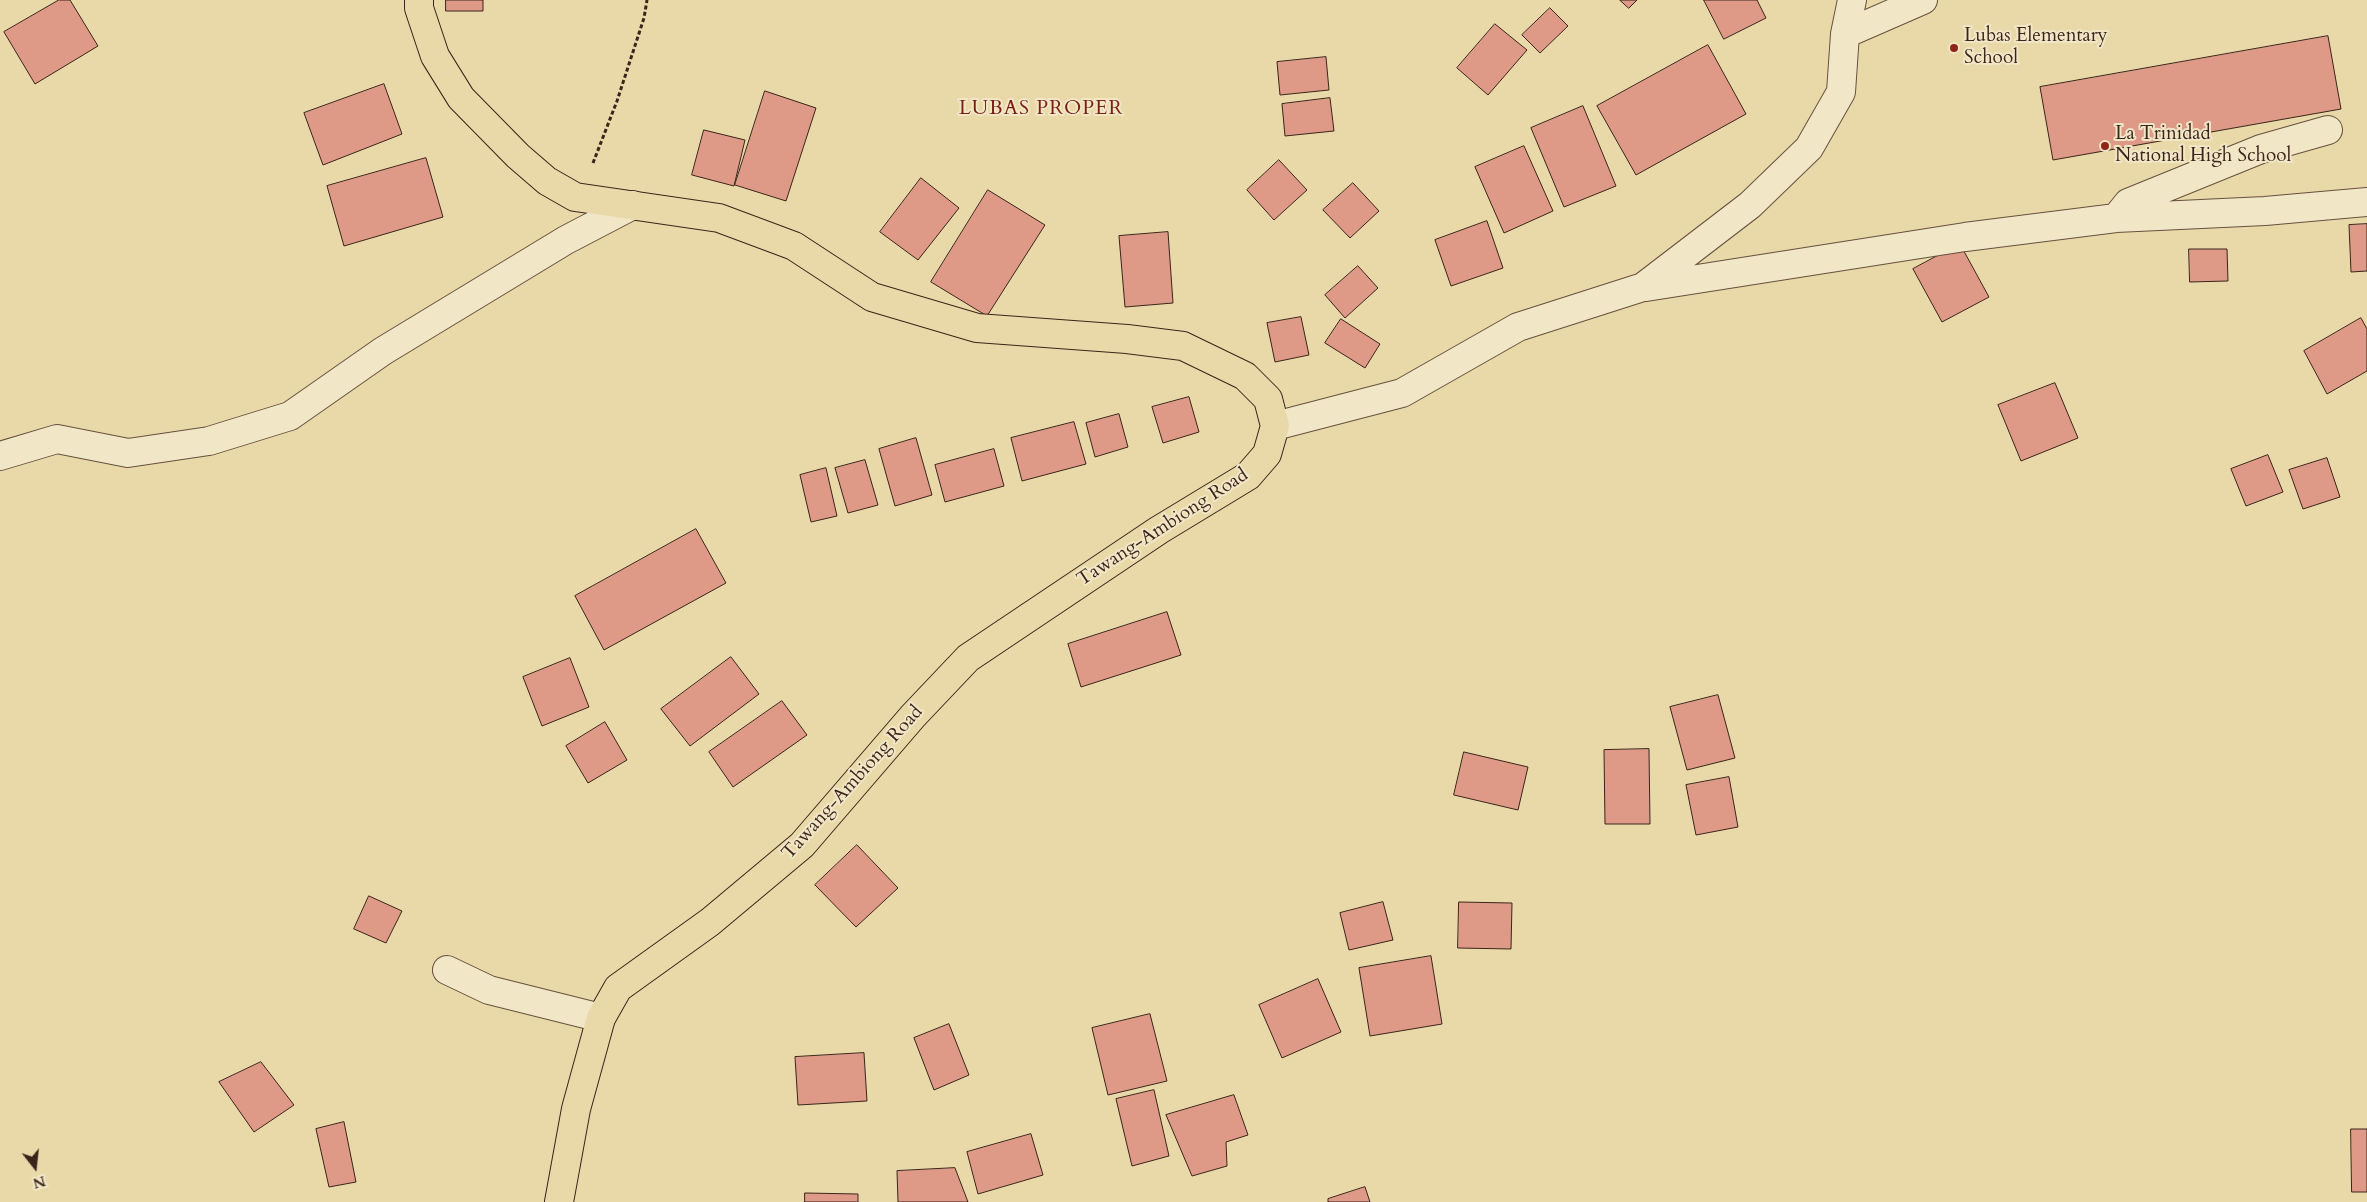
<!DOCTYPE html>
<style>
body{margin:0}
#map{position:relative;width:2367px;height:1202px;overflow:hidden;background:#ead9a8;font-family:Cardo,serif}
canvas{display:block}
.north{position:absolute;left:10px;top:1142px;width:50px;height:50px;-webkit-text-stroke:4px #f1e6c6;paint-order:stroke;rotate:164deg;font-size:14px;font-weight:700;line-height:20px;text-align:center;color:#3a241b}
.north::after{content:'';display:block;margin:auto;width:18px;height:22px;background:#3a241b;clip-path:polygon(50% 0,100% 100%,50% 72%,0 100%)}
</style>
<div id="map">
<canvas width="2367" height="1202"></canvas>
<div class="north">N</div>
</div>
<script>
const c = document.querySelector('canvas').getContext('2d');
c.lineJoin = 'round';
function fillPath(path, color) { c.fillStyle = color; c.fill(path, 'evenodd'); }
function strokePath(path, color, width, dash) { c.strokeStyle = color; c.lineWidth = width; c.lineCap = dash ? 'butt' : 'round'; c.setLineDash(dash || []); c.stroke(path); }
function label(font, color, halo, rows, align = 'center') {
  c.font = font + ' Cardo,serif'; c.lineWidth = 4; c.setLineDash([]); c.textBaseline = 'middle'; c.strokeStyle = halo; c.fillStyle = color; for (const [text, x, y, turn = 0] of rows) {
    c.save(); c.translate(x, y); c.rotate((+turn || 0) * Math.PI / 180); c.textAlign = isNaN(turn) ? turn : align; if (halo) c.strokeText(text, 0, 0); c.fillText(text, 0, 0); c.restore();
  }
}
const building = new Path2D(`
 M59,0H70L98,46L35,84L4,32Z
 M446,0H483V11H446Z
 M1620,0H1637L1629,8Z
 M1704,0H1757L1766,18L1724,39Z
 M1550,8L1568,26L1540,53L1522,35Z
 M1495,24L1527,50L1488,95L1457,68Z
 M2328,36L2341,109L2053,160L2040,87Z
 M1708,45L1746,114L1636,175L1597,106Z
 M1326,57L1329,90L1280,95L1277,62Z
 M384,84L402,134L323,165L304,113Z
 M765,91L816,108L786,201L735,185Z
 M1330,98L1334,131L1285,136L1282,104Z
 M1583,106L1616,186L1564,207L1531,128Z
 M704,130L745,140L734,186L692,175Z
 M1524,146L1553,211L1504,233L1475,167Z
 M426,158L443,217L344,246L327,186Z
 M1279,160L1307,190L1274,220L1247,190Z
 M921,178L959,208L918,260L880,232Z
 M1353,183L1379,211L1350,238L1323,210Z
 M988,190L1045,225L987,316L931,282Z
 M1487,221L1503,268L1451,286L1435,240Z
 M2367,224V271L2351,272L2349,225Z
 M1168,232L1173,303L1125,307L1119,236Z
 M1960,244L1989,297L1942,322L1913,269Z
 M2189,249H2227L2228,281L2190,282Z
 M1358,266L1378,288L1345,318L1325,295Z
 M1301,317L1309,355L1275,362L1267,323Z
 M2361,318L2367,329V371L2327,394L2304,351Z
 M1341,319L1380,344L1365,368L1325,343Z
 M2055,383L2078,438L2021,461L1998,405Z
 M1189,397L1199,432L1163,443L1152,407Z
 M1119,414L1128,447L1095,457L1086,423Z
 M1074,422L1086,464L1022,481L1011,438Z
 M916,438L932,495L895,506L879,449Z
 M994,449L1004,486L945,502L935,465Z
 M2268,455L2283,492L2246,506L2231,469Z
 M2327,458L2340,497L2303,509L2289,470Z
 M865,460L878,505L848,513L835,468Z
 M826,468L837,516L811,522L800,475Z
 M696,529L726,583L604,650L575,596Z
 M1167,612L1181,655L1081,687L1068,644Z
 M731,657L759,694L690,746L661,709Z
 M570,658L589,707L542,726L523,677Z
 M1718,695L1735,758L1687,770L1670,707Z
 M782,701L807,735L733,787L709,752Z
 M605,722L627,760L588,783L566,746Z
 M1649,749L1650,824H1605L1604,750Z
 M1464,752L1528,767L1518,810L1454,795Z
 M1729,777L1738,827L1696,835L1686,785Z
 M857,845L898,888L856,927L815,885Z
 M369,896L402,911L386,943L354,929Z
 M1383,902L1393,940L1349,950L1340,913Z
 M1459,902L1512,903L1511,949L1458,948Z
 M1431,956L1442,1024L1370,1036L1359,968Z
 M1318,979L1341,1032L1282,1058L1259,1005Z
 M1150,1014L1167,1081L1108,1095L1092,1028Z
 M949,1024L969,1075L934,1090L914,1038Z
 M864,1053L867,1101L798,1105L795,1057Z
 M261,1062L294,1105L254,1132L219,1082Z
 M1154,1090L1169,1156L1132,1166L1116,1099Z
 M1234,1095L1248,1135L1226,1142L1227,1166L1192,1176L1166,1115Z
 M344,1122L356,1182L329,1187L316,1129Z
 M2351,1129H2367V1192H2352Z
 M1031,1134L1043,1175L978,1194L967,1152Z
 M955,1168L968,1202H898L897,1171Z
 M1365,1187L1370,1202H1328V1199Z
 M805,1193L858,1194V1202H805Z`);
const path = new Path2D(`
 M593,163L617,101L644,18L647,0`);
const minor = new Path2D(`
 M1845,34L1923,0
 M2116,218L2128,203L2261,149L2328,130
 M1646,287L1965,237L2116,218L2265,211L2367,202
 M1275,426L1402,393L1518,327L1643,287L1750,205L1809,148L1841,92L1845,34L1852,0
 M0,456L57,439L128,453L209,441L290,416L383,351L566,240L633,205
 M447,970L489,990L601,1018`);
const major = new Path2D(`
 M419,0V8L435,56L461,98L518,156L547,181L575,197L719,218L794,246L872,297L977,328L1127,339L1183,346L1245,376L1268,399L1275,426L1267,454L1248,476L1159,530L968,658L913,716L802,845L710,922L618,988L601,1018L576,1109L559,1202`);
const markers = [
 [1954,48,5,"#8f2418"],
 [2105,146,5,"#8f2418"]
];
const poiNames = [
 ["Lubas Elementary",1964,37],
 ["School",1964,59],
 ["La Trinidad",2115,135],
 ["National High School",2115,157]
];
const streetNames = [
 ["Tawang-Ambiong Road",1163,528,-33],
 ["Tawang-Ambiong Road",853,783,-48]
];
const neighbourhoodNames = [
 ["LUBAS PROPER",1041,109]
];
fillPath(building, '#de9987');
strokePath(building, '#3a241b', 1);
strokePath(minor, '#66513e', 30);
strokePath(major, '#3a241b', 30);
strokePath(path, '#3a241b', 3, [4, 2.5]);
strokePath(minor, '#f1e6c6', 28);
strokePath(major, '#ead9a8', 28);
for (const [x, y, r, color] of markers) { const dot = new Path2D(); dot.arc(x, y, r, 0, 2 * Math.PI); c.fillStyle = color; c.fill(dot); strokePath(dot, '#f1e6c6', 2); }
label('19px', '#3a241b', '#f1e6c6', poiNames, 'left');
label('19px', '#3a241b', '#f1e6c6', streetNames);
c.letterSpacing = '1px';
label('20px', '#7a1f14', '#f1e6c6', neighbourhoodNames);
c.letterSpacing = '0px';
</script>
